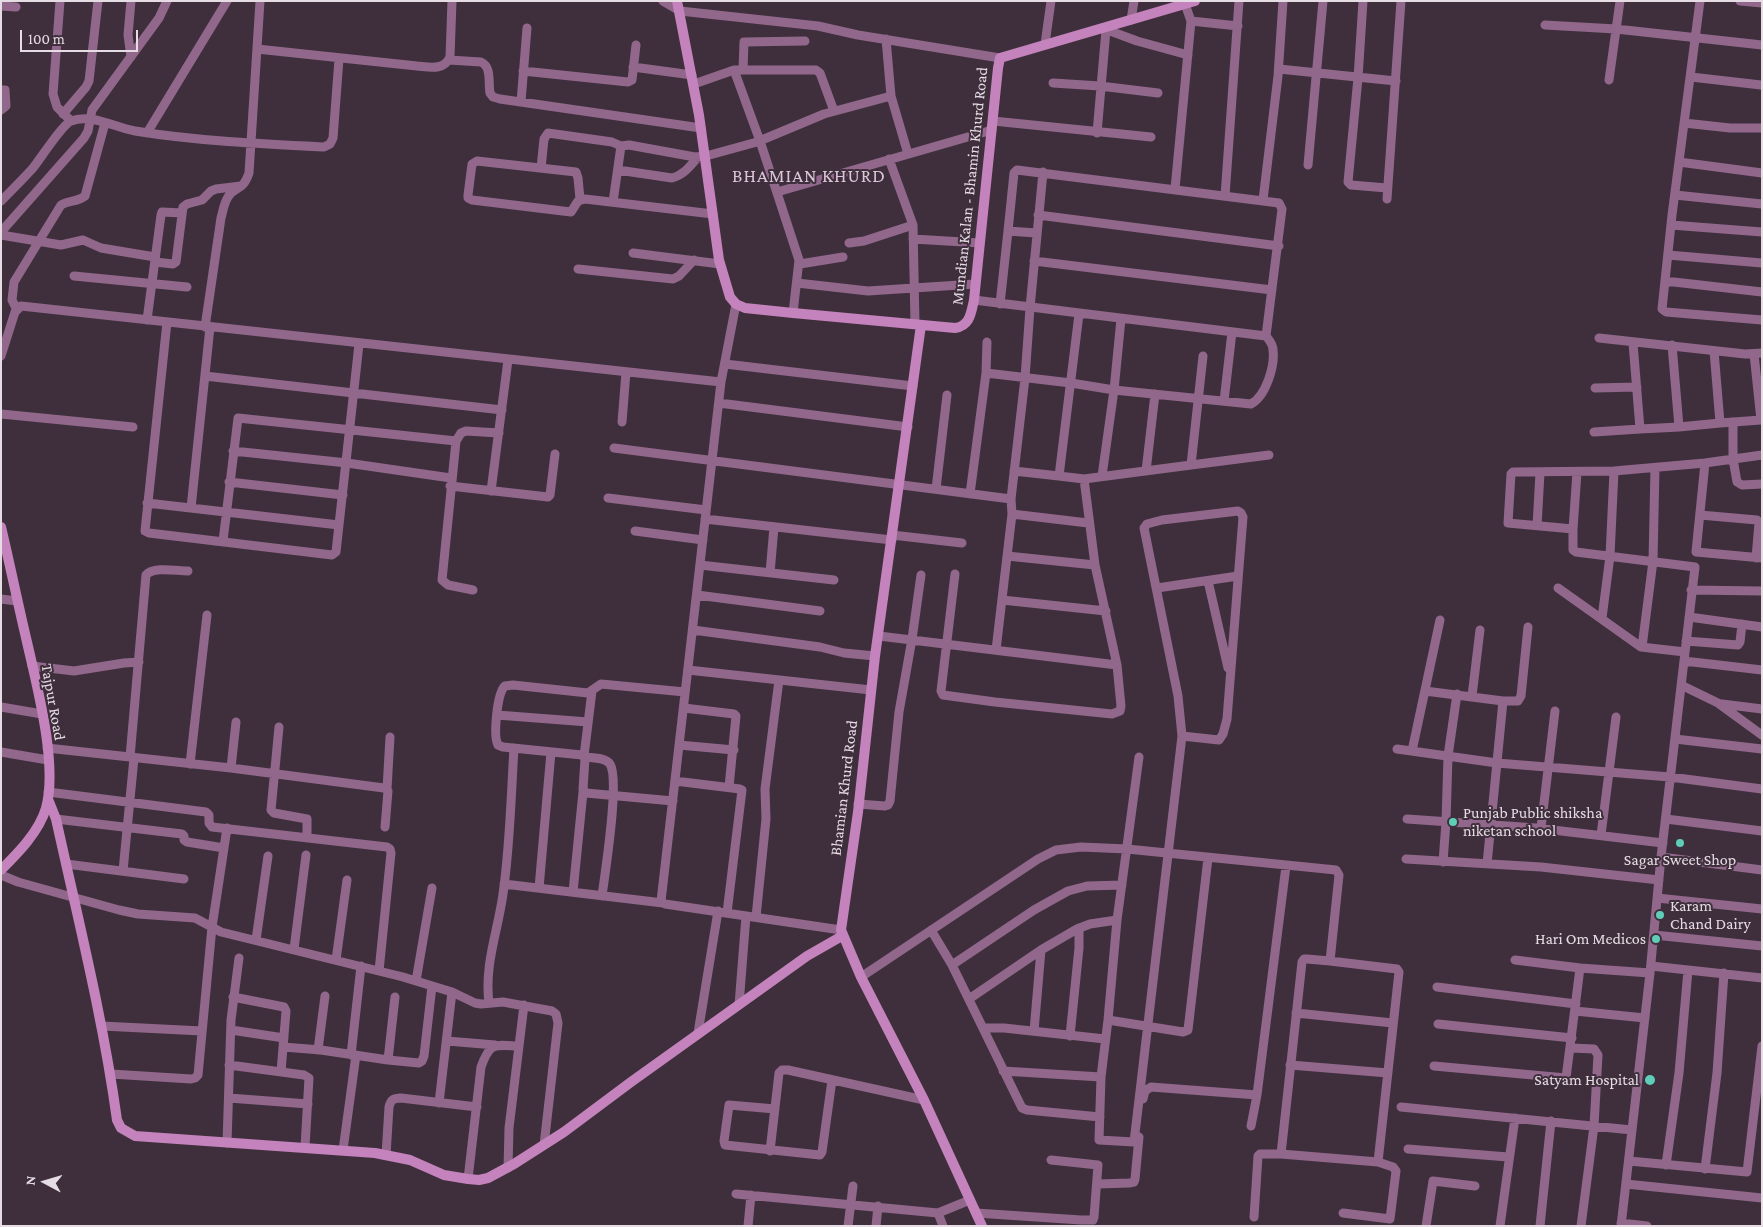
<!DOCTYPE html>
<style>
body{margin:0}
#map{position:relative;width:1763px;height:1227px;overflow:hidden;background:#3f2f3c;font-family:"Crimson Pro",serif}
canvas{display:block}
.frame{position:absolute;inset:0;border:2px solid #e6dce4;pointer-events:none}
.north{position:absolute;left:20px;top:1157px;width:50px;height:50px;-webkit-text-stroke:4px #3f2f3c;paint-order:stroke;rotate:276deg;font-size:14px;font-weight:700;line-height:20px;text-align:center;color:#e6dce4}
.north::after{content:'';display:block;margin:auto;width:18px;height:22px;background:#e6dce4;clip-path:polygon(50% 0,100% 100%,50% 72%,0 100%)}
.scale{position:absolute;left:20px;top:30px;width:118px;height:22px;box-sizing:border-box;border:2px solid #e6dce4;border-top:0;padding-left:6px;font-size:15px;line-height:18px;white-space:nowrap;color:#e6dce4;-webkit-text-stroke:4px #3f2f3c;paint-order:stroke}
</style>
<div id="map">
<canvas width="1763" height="1227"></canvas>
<div class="frame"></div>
<div class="north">N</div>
<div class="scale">100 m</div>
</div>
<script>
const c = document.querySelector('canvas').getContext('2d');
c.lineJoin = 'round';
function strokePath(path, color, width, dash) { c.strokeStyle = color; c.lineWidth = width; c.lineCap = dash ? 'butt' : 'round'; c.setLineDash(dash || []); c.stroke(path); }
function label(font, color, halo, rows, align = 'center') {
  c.font = font + ' "Crimson Pro",serif'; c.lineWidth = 4; c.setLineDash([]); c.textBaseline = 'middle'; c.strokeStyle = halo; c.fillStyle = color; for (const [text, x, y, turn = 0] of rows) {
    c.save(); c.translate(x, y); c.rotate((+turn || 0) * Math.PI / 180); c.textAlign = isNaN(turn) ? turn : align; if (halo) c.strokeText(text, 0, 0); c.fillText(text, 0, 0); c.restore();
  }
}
const street = new Path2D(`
 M60,1L53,94L57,107L71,121
 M663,1L680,11L818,26L858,35L1000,58
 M1363,1L1358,78L1348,182L1351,185L1387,188
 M1700,1L1672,215L1662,309L1666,312L1762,320
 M1740,1L1762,3
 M1,6L16,7
 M1131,20L1134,1
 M1191,21L1238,26
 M1545,25L1616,29L1762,45
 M1102,28L1137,41L1188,55
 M1045,44L1051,1
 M257,49L417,66C429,67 444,71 450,57L452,1
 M131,57L128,35L131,1
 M449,60L481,62C492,67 488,83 490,93L493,97L500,99L701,128
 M633,67L692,75
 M1279,69L1396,81
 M734,70L760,141L799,260L793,313
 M743,70L744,42L805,41
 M523,71L628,82L632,80L636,45
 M1691,77L1761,85
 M1609,80L1620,1
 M1053,83L1100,86L1158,93
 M694,84L734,70H816L820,73L834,111
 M1,90H5L6,106L1,110
 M891,96L908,154
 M521,102L527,28
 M63,114L86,87L89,81L98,1
 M993,121L1151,137
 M1684,123L1730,128H1762
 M147,133L227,1
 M1097,133L1106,30
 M889,159L913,225L915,324
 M1679,162L1762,173
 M1308,165L1323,1
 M541,168L544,139L548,133L612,142L621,146
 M618,170L672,178C684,175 690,166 698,157
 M1175,189L1191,21L1185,4
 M777,192L992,130
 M1675,195L1762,204
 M1225,196L1239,1
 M580,199L578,178L576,172L477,161L472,164L468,195V198L472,200L571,212L578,201L585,199L713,214
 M1387,199L1401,1
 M1263,200L1278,76L1283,1
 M1,201C12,190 23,179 33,168C41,158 62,125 71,121C91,113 116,128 135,131C197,141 261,144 324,147L330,144L333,138L339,59
 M613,202L621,146L629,145L695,157L706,156L757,142L824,114L891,96L886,39
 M1038,215L1279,246
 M1671,225L1762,232
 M1,232L84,138L88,131L92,110L159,18L167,1
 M1,235L61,245L83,240L101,248L155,257
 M913,239L980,243
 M849,243L864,241L913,225
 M633,253L720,264
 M1668,255L1762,263
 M1034,261L1272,290
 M155,262L173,264L176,262L183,207L187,204L202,200L211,191L216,189L241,186
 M800,264L843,257
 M578,269L673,279L679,276L694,260
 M74,276L187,287
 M1665,281L1762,292
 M797,283L868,291L975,284
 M974,300L1266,336L1282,209L1279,203L1017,170L1014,173L1008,231
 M736,304L721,382L712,460L661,901L665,904L841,930
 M1000,304L1008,231L1036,233
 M17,310L12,300L14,282L61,205C69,200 78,202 85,196L105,123
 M147,320L161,215L162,212L182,213
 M167,322L145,531L149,533L332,555L336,552L359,344
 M205,327L221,218C223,211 224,203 228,197C235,185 242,193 249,173L260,1
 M1599,338L1745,354L1762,353
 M1633,343L1640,429L1679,427L1672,345
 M1714,351L1720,423L1761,420L1754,354
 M1,356L15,312L21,306L721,382
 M725,364L913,386
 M986,373L1071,383L1114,390L1251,404C1266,396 1275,366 1273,350C1273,344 1269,340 1266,336
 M205,376L502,410
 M1595,388L1637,387
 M1224,401L1232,332
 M719,403L908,427
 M1,414L133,427
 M622,422L626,372
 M1733,422V459L1737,482L1742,485L1762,484
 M1679,427L1720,423
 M1594,432L1640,429
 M614,448L1011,499
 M233,451L347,463L451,478
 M1705,463L1696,552L1762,558
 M1191,465L1269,455
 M1014,471L1059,476L1079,314
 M1146,471L1155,394
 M1059,476L1084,479L1191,465L1203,356
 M1102,476L1114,390L1121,319
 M229,482L343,495
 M450,486L548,497L550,495L555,454
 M936,489L947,395
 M491,491L508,360
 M970,494L986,373L987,342
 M608,498L706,510
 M147,503L339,525
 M191,508L210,327
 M1012,514L1088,523
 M1700,515L1757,520L1759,523L1756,558
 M705,519L892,540
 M1537,526L1540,473
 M1573,529L1577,472
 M635,531L703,540
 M892,535L962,543
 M223,541L238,418L456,441
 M1007,556L1095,565
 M700,565L834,580
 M770,573L774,527
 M955,574L941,691L943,695L995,702L1112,714L1120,711L1121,706L1117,665L1095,565L1084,479
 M1208,581L1228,668
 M1157,588L1238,576
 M1558,588L1641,647L1685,652
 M473,590L448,585L442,580L456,441L461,433L466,431L499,433
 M1691,590L1762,591
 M697,595L820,611
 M1,599L17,601
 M1002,600L1106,611
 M1689,617L1762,627
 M1602,618L1610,556L1614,471
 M693,630L820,647L844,653L875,656
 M879,636L1117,665
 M1686,641L1738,645L1740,642L1742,624
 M1642,647L1653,561L1655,468
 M996,650L1012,514L1011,499L1025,378L1030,308L1043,172
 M1684,661L1762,670
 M32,666L74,671L124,663L139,662
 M688,670L871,690
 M1681,685L1718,703L1762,735
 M1425,691L1503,701H1518L1521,696L1528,627
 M1472,696L1480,630
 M1722,704L1762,709
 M1,707L42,714
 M684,708L734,714L736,716L729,787
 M497,715L588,722
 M279,727L271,810L274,813L307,819V838
 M1675,739L1762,749
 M679,745L734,750
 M47,748L231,768L384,788L388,791L385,827
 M1397,749L1497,763L1670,777L1762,789
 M1412,751L1440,620
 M1,752L48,760
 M584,756L592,691
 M130,757L146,575C154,566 176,571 188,571
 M585,757C592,758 605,757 610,764C620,780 605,873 602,896
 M1139,757L1117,920L1108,1020L1101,1077L1099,1140L1134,1142L1182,736L1178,696L1144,528L1147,524L1162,520L1238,511L1241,513L1243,517L1227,719L1223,734L1219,740L1182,736
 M190,764L207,615
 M231,768L236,722
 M675,781L740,789L742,790L727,913
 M387,789L390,737
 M48,792L206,812L209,815V823L212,827L387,847L390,849L391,853L379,971
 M673,801L586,793L583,789L585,759L582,755L503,747L498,745C493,736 497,693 505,686L513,685L588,693L601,684L685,692
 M858,804L885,806L888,805L890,801L899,712L912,639L921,575
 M56,819L182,834L184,836V840L187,842L224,848
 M1407,819L1536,828L1663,843
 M1666,819L1762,831
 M1541,828L1555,711
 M1601,835L1616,717
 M1661,857L1762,870
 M1406,859L1541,867L1659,880
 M1443,862L1446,822L1448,756L1457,694
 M66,864L184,879
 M1487,864L1503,701
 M123,871L134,758
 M1,875L18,882L119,910L138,914L195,918L221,932L403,977L452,992L475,1003L481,1004L503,1002L552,1011L556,1014L558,1023L544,1145
 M504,884L663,903
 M539,888L551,752
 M573,892L583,792
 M1657,898L1762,909
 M756,917L766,819L765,789L779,680
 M931,930L952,965L1022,1108L1027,1110L1100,1117
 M1654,935L1762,946
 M256,940L268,856
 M294,949L306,855
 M336,960L347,880
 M1515,960L1580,968
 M952,965L1034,910L1068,891L1087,886L1122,885
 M1651,966L1762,978
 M1650,973L1661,857L1695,567L1576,552L1573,550V529L1508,523L1511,474L1513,472L1614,471L1705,463L1762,455
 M861,977L1038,859L1056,850L1081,847L1127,849L1336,870L1339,875L1330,961L1307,959H1304L1302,962L1281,1154
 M416,981L432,888
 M1437,987L1576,1004
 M233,997L284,1007L286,1011L281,1072
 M969,999L1041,950L1077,929L1090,924L1117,920
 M489,1003C484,965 498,931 503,894C510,846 511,796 514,748
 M739,1005L746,916
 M1575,1011L1645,1018
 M1296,1013L1393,1023
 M1108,1020L1183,1032L1188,1030L1208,858
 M1438,1024L1572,1038
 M102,1026L202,1031
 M983,1028H1004L1105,1039
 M231,1030L284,1038
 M1034,1031L1041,950
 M698,1033L718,911
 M1070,1036L1079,948V928
 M447,1041L495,1045
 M283,1047L321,1050L388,1060L419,1063L422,1061L424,1056L432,986
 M1571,1048L1594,1049L1598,1055L1594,1126L1581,1226
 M318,1050L325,996
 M351,1055L361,966
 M388,1060L395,997
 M229,1065L304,1075L309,1078L305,1147
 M1290,1065L1388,1073
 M1434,1066L1566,1078L1580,968L1650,973L1621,1226
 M1003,1071L1101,1077
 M111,1074L191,1079L195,1078L198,1075L212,927L227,828
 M1257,1095L1286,866
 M229,1098L308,1104
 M1143,1099L1145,1091L1151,1087L1257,1095L1251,1126
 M439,1103L452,992
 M1401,1107L1632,1130
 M775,1109L729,1105L724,1141L725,1145L820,1155L822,1152L832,1080
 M227,1143L231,1020L239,958
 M1408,1149L1508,1157
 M343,1150L356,1055
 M770,1151L779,1073L782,1070H788L924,1100
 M386,1155L389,1107C391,1099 393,1099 401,1098L477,1107
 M1629,1161L1747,1172L1762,1046
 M1666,1165L1679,1073L1688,970
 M508,1168L509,1128L524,1005
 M1705,1169L1717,1073L1724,973
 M468,1179L481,1067C490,1042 494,1045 518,1046
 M1098,1184L1129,1183L1134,1182L1135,1179L1139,1137
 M1626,1184L1762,1198
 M736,1194L938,1213L970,1200
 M938,1213L943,1226
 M976,1213L1081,1220H1093L1094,1217L1098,1165L1051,1160
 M1343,1213L1390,1219L1396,1171L1393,1167L1378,1162
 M1254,1217L1258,1156L1260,1154H1281L1378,1162L1399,972L1397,969L1330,961
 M1621,1223L1647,1226
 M748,1226L751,1195
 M848,1226L853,1186
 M876,1226L878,1206
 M1426,1226L1433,1181L1475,1186
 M1500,1226L1515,1118
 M1540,1226L1551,1121`);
const secondary = new Path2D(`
 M677,1L699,115L719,260L730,297L736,304L745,308L793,313L955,328C970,326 971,313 974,300L998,68L1000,58L1195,1
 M921,325L875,656L858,812L841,930L861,977L924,1100L982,1226
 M1,527C10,565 18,604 27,642C37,686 58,765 46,808C39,832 18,853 1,870
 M48,799L56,819C78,919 103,1018 117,1120L121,1128L135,1136L375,1153L410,1160L444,1175L468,1179L479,1180L488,1178L514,1164L564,1132L631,1082L807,956L842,936`);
const markers = [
 [1453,822,5,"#5eceb8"],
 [1680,843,5,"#5eceb8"],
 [1660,915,5,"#5eceb8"],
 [1656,939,5,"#5eceb8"],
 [1650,1080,6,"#5eceb8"]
];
const streetNames = [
 ["Mundian Kalan - Bhamin Khurd Road",970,186,-84],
 ["Tajpur Road",53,702,80],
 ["Bhamian Khurd Road",844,788,-83]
];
const poiNames = [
 ["Punjab Public shiksha",1463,813],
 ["niketan school",1463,831],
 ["Sagar Sweet Shop",1680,860,"center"],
 ["Karam",1670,906],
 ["Chand Dairy",1670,924],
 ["Hari Om Medicos",1646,939,"right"],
 ["Satyam Hospital",1639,1080,"right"]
];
const quarterNames = [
 ["BHAMIAN KHURD",809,176]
];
strokePath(street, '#91688b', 9);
strokePath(secondary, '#c483bc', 10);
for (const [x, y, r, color] of markers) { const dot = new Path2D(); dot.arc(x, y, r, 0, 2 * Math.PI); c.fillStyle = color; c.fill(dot); strokePath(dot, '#3f2f3c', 2); }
label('16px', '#e6dce4', '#3f2f3c', streetNames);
label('16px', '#e6dce4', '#3f2f3c', poiNames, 'left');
c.letterSpacing = '1px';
label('19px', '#dac6d7', '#3f2f3c', quarterNames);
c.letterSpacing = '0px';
</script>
